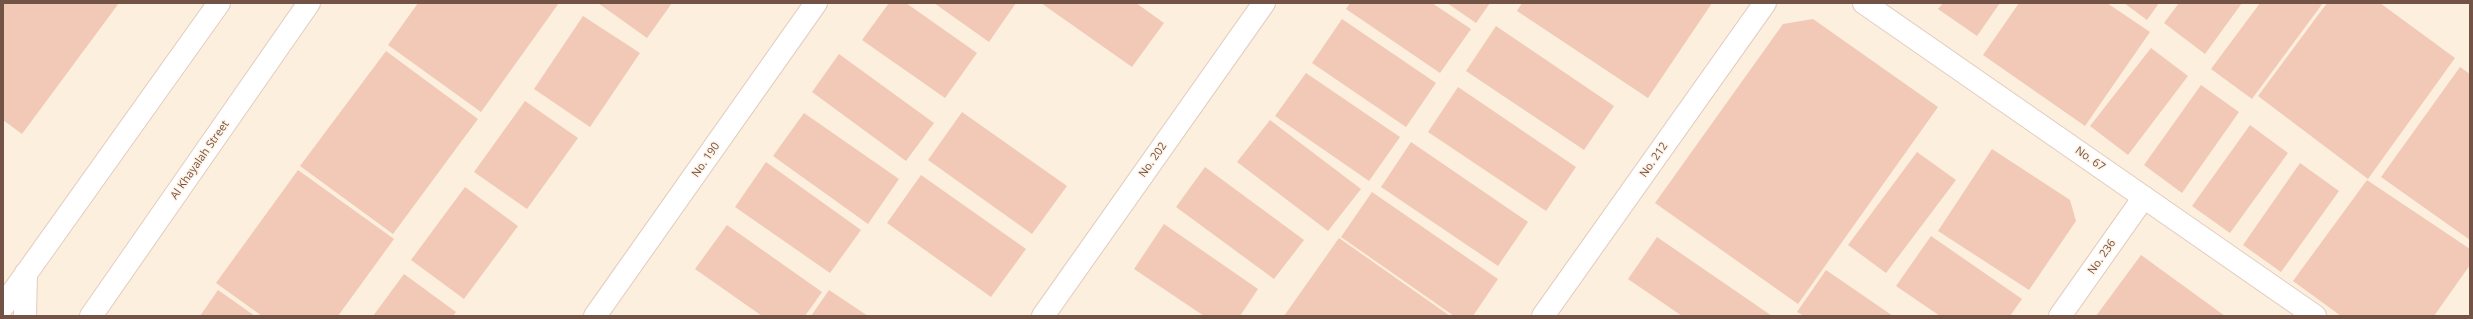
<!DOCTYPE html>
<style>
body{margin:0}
#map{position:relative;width:2473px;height:319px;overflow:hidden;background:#fcefde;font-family:"Open Sans",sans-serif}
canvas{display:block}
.frame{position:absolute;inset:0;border:4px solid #725346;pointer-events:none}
</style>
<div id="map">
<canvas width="2473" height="319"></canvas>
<div class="frame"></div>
</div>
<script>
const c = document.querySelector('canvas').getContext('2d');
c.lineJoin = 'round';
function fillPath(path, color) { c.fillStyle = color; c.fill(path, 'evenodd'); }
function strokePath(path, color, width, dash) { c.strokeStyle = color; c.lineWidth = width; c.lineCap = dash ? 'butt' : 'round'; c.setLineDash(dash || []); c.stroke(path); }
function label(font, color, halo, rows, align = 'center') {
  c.font = font + ' "Open Sans",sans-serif'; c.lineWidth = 3; c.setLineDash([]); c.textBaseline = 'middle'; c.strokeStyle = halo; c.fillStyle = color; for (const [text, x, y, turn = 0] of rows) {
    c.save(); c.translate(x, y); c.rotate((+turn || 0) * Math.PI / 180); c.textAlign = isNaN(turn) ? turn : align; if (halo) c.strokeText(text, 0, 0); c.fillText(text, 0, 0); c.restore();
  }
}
const building = new Path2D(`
 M3,3H119L22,134L3,120Z
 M418,3H559L481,112L388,45Z
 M598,3H672L647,38Z
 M889,3H906L977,53L945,98L862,40Z
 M934,3H1016L989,42Z
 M1041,3H1136L1164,23L1132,67Z
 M1350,3H1432L1471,29L1440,73L1346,9Z
 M1447,3H1490L1476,23Z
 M1522,3H1712L1648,98L1517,11Z
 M1943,3H2000L1977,36L1938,9Z
 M2019,3H2107L2150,32L2085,126L1983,55Z
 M2124,3H2159L2147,20Z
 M2179,3H2242L2205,54L2164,23Z
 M2260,3H2323L2252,99L2211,69Z
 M2327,3H2380L2455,58L2368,179L2258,96Z
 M583,16L640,53L590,127L534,89Z
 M1342,19L1436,83L1406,127L1312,63Z
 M1813,19L1938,107L1798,304L1655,203L1783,24Z
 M1496,26L1614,106L1584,150L1466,71Z
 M2151,48L2188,76L2128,155L2090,126Z
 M386,51L478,119L393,234L300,166Z
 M839,54L934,123L906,161L812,92Z
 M2460,67L2470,74V240L2381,177Z
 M1306,73L1400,137L1369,181L1275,116Z
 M2201,85L2239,112L2182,193L2144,165Z
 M1458,87L1576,167L1546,211L1428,132Z
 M525,101L578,138L527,209L474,172Z
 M962,112L1067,186L1032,234L928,160Z
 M804,113L899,179L868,224L773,156Z
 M1270,120L1361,189L1328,231L1237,162Z
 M2250,125L2288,153L2230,233L2192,206Z
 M1411,142L1528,222L1498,266L1381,187Z
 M1992,149L2070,200L2076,221L2029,290L1938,231Z
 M1917,152L1956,180L1886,273L1848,245Z
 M766,162L861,230L830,273L735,207Z
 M2300,163L2339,191L2281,272L2243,245Z
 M1205,167L1304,240L1274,279L1176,207Z
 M298,170L394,239L338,316H262L216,283Z
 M921,175L1026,249L991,297L887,223Z
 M2367,180L2470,249V265L2434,316H2341L2293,281Z
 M465,187L518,226L464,299L411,260Z
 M1372,192L1498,279L1473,316H1454L1341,237Z
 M1164,224L1258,289L1240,316H1204L1134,269Z
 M727,225L822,292L805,316H762L695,269Z
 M1931,236L2022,299L2010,316H1940L1896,286Z
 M1657,237L1772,316H1682L1628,279Z
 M1339,238L1450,316H1284Z
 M2141,255L2225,316H2096Z
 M1826,270L1893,316H1804L1797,312Z
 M404,274L456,312L453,316H373Z
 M218,290L255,316H200Z
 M829,290L868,316H811Z`);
const minor = new Path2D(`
 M1864,3L2315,316
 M3,306L219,3
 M25,316L26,273
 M91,316L309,3
 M595,316L816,3
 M1043,316L1264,3
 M1543,316L1765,3
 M2060,316L2144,197`);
const streetNames = [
 ["No. 67",2090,159,35],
 ["Al Khayalah Street",200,160,-55],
 ["No. 190",706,160,-55],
 ["No. 202",1153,160,-55],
 ["No. 212",1654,160,-55],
 ["No. 236",2102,257,-55]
];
fillPath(building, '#f2c9b6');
strokePath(minor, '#e2ccbe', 24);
strokePath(minor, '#fff', 22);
label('11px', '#725346', '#fff3e5', streetNames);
</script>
